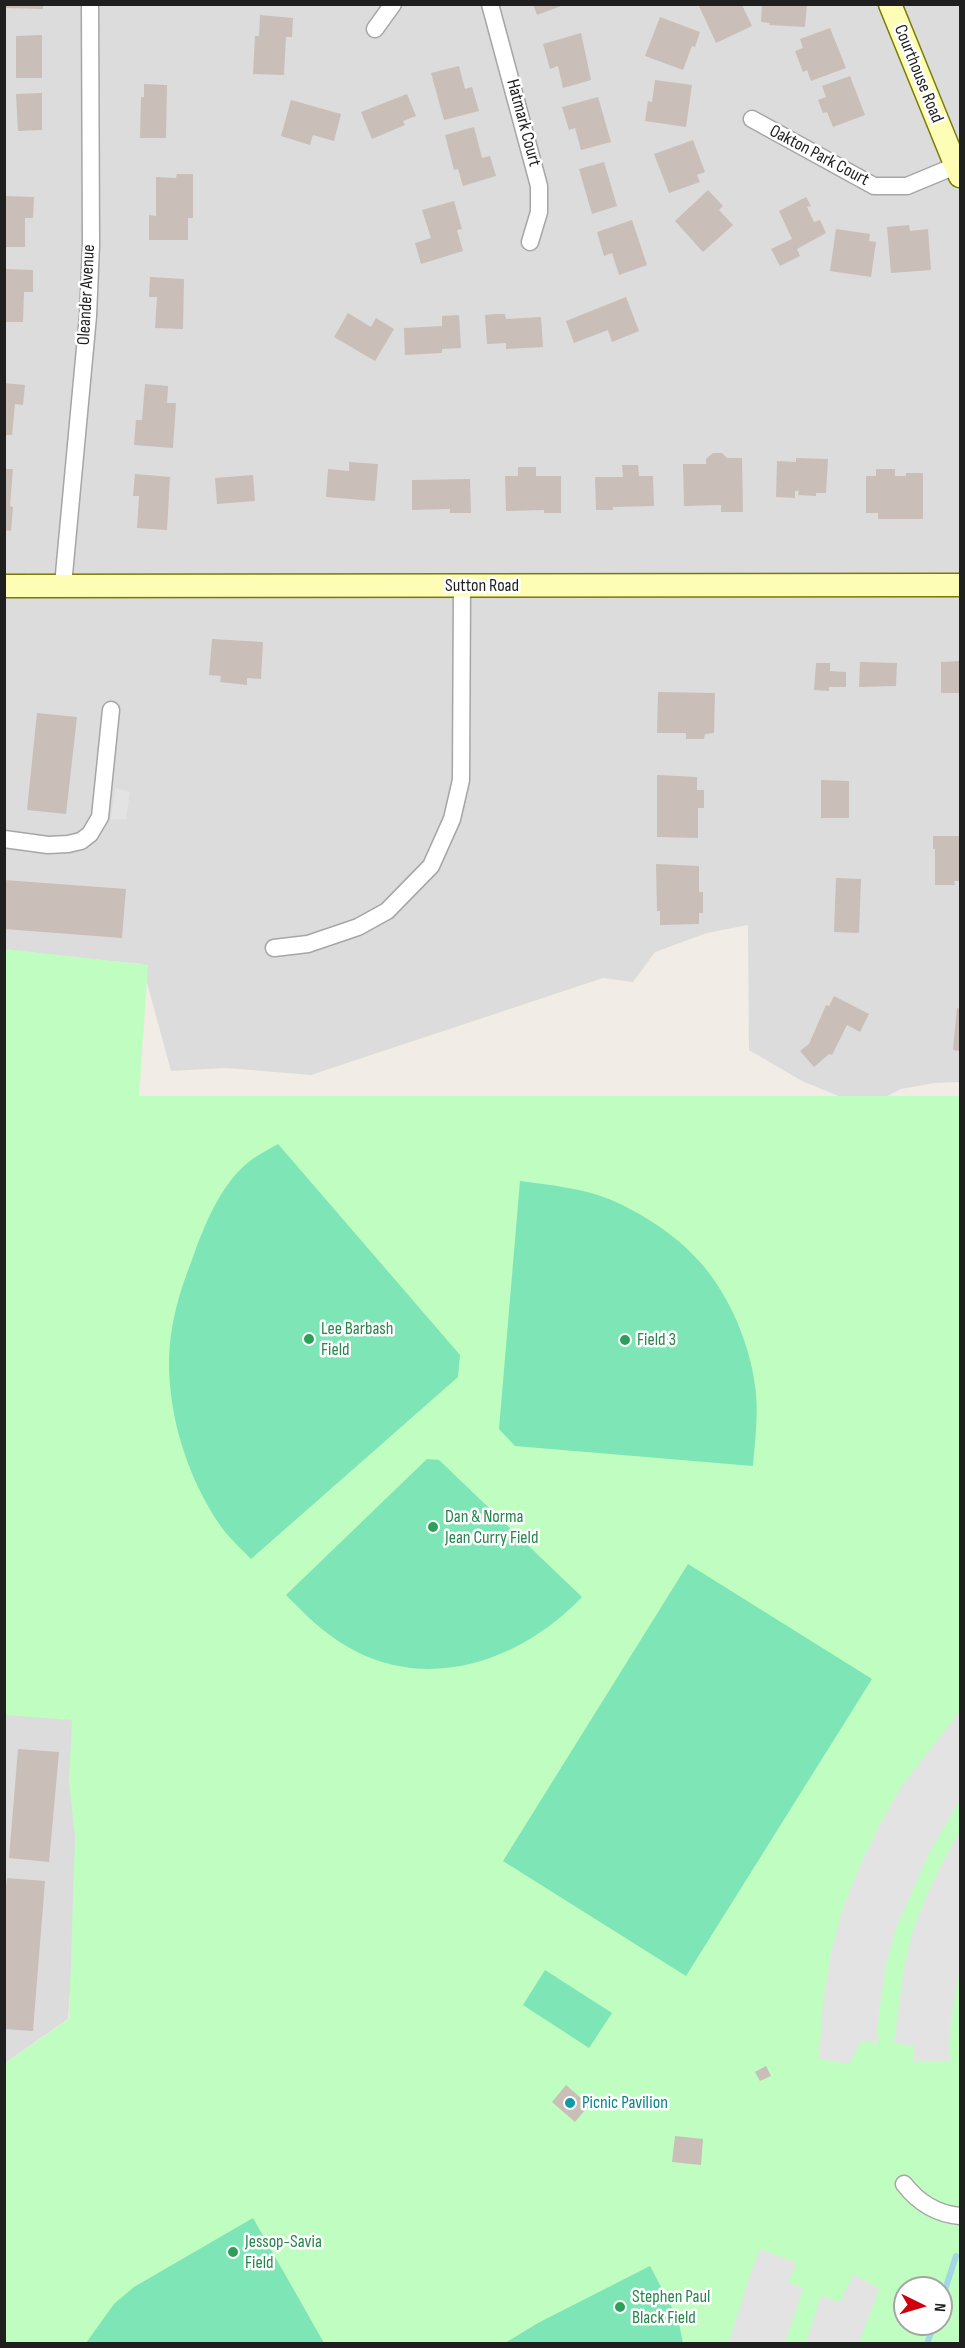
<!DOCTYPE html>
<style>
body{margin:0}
#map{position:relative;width:965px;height:2348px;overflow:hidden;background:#f1ece5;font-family:"Sofia Sans Condensed",sans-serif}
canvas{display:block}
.frame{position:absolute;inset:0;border:6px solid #1f1f1f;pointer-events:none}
.north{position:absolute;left:893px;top:2276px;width:60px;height:60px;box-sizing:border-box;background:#fff;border:2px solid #a5a5a5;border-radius:50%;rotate:95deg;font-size:16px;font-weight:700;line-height:24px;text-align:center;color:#1f1f1f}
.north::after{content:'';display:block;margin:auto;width:21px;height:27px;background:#ce000d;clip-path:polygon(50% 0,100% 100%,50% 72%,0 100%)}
</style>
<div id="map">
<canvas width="965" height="2348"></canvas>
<div class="frame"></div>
<div class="north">N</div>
</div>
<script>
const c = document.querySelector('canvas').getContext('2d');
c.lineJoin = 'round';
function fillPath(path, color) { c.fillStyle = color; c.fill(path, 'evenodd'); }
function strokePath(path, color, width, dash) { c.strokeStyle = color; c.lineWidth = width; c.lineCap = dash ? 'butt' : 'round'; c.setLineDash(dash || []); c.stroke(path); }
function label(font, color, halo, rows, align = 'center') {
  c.font = font + ' "Sofia Sans Condensed",sans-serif'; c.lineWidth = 5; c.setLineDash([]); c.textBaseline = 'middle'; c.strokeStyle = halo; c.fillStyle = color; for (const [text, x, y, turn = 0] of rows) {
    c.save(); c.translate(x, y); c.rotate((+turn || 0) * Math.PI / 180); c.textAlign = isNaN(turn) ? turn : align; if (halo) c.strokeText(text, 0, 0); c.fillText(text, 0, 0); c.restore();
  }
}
const residential = new Path2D(`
 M4,5H960V1082L934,1083L901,1089L865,1107L802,1081L749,1050L748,925L707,933L655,952L633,982L603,978L311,1075L227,1068L171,1071L142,964L5,951Z
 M4,1691L92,1696L68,2019L5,2063Z`);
const park = new Path2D(`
 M5,949L148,965L139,1096H960V2343H5L4,2064L69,2019L75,1837L69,1782L72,1720L5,1715ZM905,2288H941V2324H905Z`);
const pitch = new Path2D(`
 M278,1144L460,1355L458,1377L251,1559C243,1551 234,1542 226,1533C184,1478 159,1391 173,1323C177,1300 185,1278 193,1257C205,1223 223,1179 254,1158C261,1153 270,1149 278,1144Z
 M520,1181C550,1185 581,1188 609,1199C642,1213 676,1235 699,1261C730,1295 752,1348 756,1394C758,1418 755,1442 753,1466L515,1446L499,1429Z
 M427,1459L439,1460L582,1597C517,1665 417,1697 334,1638C316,1626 301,1610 286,1595Z
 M688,1564L872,1679L686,1976L503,1861Z
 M545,1970L612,2013L589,2048L523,2005Z
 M253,2218L324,2343H86L114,2304L134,2287Z
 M650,2266L678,2319L683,2343H505L538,2323Z`);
const parking = new Path2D(`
 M115,788L130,792L126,819L111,820Z
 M960,1711V1800L929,1853L896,1928L886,1965L879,2011L877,2043L861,2041L849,2064L819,2059L823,2003L831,1953L842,1910L858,1870L879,1826L901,1787Z
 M960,1831V1968L951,2019L949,2062L913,2061L914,2046L894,2043L904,1969L912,1934L925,1899L944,1860Z
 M760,2249L797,2263L788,2282L803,2288L785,2343H729L748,2281Z
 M854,2274L879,2289L859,2343H806L821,2296L840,2302Z`);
const stream = new Path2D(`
 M941,2302L956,2256
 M927,2344L934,2324`);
const building = new Path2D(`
 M6,4H43V9L6,8Z
 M533,4H564V5L537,15Z
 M762,4H807L805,27L769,25L770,23L761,22Z
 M703,5H742L752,26L716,43L699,6Z
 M260,15L293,18L292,37H286L284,75L253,74L255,36H259Z
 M660,17L700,32L695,47L692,46L683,70L645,56Z
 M830,28L846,68L811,81L807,70L803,72L795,51L803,48L800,39Z
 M581,33L591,80L563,88L558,66L550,69L543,44Z
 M42,35V78H16V36Z
 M459,66L465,89L472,87L479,111L444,120L431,73Z
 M850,76L865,115L833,127L827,112L823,113L818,100L826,97L822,86Z
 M655,80L692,85L686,127L645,121L648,101L652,102Z
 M144,84L167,85L166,138H140L141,97H144Z
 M42,93V130L18,131L16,94Z
 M407,94L416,116L403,121L405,125L372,139L361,112Z
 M598,97L611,142L581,150L575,128L569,130L562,107Z
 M291,100L341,114L334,141L313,135L310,145L281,136Z
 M474,127L482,158L490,156L496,176L463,186L458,169L454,170L445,135Z
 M693,140L705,172L697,175L700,182L669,193L654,154Z
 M604,162L617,206L592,214L579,169Z
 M177,174H193V218H188V240H149V215L156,216V177L176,178Z
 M708,190L723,206L719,210L733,225L703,252L675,221Z
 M4,196L34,197L33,218H25V247H4Z
 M806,197L811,206L807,207L814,222L820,220L826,233L797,249L800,256L780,266L771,249L792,239L779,211Z
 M454,201L462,229L457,230L463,251L421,264L415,243L431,238L422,210Z
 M632,220L647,265L619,275L612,253L604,256L597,232Z
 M909,225L910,231L928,229L931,270L891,273L887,227Z
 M836,229L870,234L869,241L876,242L871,277L830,271Z
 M4,269L33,270V292H24L23,322H4Z
 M150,277L184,279L183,329L155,328L157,297H149Z
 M626,297L639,331L612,342L608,330L574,343L566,321Z
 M348,313L371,327L376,318L394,329L375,361L334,337Z
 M495,314H505L506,319L541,317L543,347L506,349V343L487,344L485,315Z
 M459,315L461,348L442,349V353L405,355L404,328L442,326V316Z
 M4,383L25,385L23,405L15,404L12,435H4Z
 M145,384L168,386L167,403H176L173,448L134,445L136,420H142Z
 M713,453H722L727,458H742L743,512H721V505L684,506L683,464H706V459Z
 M796,458L828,459L826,493H816V496L798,495L799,491H795V498L776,497L777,461L796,462Z
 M349,462L378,464L375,501L326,497L328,469L349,471Z
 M622,465H638L639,476H653L654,506L613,507V510H596L595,477H623Z
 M518,467H536V476H561V513H544V510L506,511L505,476H518Z
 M4,469H13L10,506L13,507L11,531L4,530Z
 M876,469H895V476H906V473H923V519H878V513H866V476H876Z
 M135,474L170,477L167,530L137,528L139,496H133Z
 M253,475L255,501L217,504L215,478Z
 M470,479L471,513H450V509L412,510V480Z
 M212,639L263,642L261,679L247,678V685L220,682L221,676L209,675Z
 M960,661V693H941V662Z
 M860,662L897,663L896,686L859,687Z
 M816,663H830V671L846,672V687H829V691L814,690Z
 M658,692L715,693L714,733L705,734L704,739H686V733H657Z
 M37,713L77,717L66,814L27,810Z
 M657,775L697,777V790H704V808H698V838L657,837Z
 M821,780L849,781V818H821Z
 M933,836H960V881H954L955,885H935V849H933Z
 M656,864L699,866V892H703V913H699V924L660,925V911H657Z
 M836,878L861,879L859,933L834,932Z
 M4,880L126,889L122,938L4,929Z
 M834,996L869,1014L860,1032L847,1025L832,1055L829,1054L814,1067L800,1051L809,1044L826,1005L829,1006Z
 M957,1008L960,1009V1051L953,1050Z
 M18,1749L59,1752L49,1862L9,1858Z
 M7,1878L45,1881L33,2031L4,2029V1903Z
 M766,2066L771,2076L760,2081L755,2072Z
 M566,2085L589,2105L575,2122L552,2102Z
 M675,2136L703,2139L701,2165L672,2162Z`);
const street = new Path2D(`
 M490,4L539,186V212L530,242
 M375,29L393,4
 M752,119L874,186H907L960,164
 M63,585L88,316L91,245L90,4
 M4,839L48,845L68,844L81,841L90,834L100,817L111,710
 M274,948L308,944L358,927L387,911L431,866L452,819L461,780L462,586
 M904,2184C918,2202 937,2214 960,2216`);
const secondary = new Path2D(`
 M890,4L960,176
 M4,586L960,585`);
const markers = [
 [309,1339,6,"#2e9e5b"],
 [625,1340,6,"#2e9e5b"],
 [433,1527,6,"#2e9e5b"],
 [570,2103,6,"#0f9aa8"],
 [233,2252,6,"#2e9e5b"],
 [620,2307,6,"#2e9e5b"]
];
const streetNames = [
 ["Courthouse Road",918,74,68],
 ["Hatmark Court",523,123,75],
 ["Oakton Park Court",819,156,28],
 ["Oleander Avenue",87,295,-87],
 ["Sutton Road",482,586]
];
const leisureNames = [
 ["Lee Barbash",321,1329],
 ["Field",321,1350],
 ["Field 3",637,1340],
 ["Dan & Norma",445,1517],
 ["Jean Curry Field",445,1538],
 ["Jessop-Savia",245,2242],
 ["Field",245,2263],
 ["Stephen Paul",632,2297],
 ["Black Field",632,2318]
];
const cultureNames = [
 ["Picnic Pavilion",582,2103]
];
fillPath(residential, '#dddcdc');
fillPath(park, '#c0fdc1');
fillPath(pitch, '#7ee5b6');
fillPath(parking, '#e3e3e3');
strokePath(stream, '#a3d7e1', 6);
fillPath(building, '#c9beb8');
strokePath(street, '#a6a6a6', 19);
strokePath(secondary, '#777c00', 25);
strokePath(street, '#fff', 16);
strokePath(secondary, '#fefdb6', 22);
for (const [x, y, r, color] of markers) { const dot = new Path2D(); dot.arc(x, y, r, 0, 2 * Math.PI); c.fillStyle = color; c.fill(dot); strokePath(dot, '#fff', 2); }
label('18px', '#1f1f1f', '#fff', streetNames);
label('18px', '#27864d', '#fff', leisureNames, 'left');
label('18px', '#0d838f', '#fff', cultureNames, 'left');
</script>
